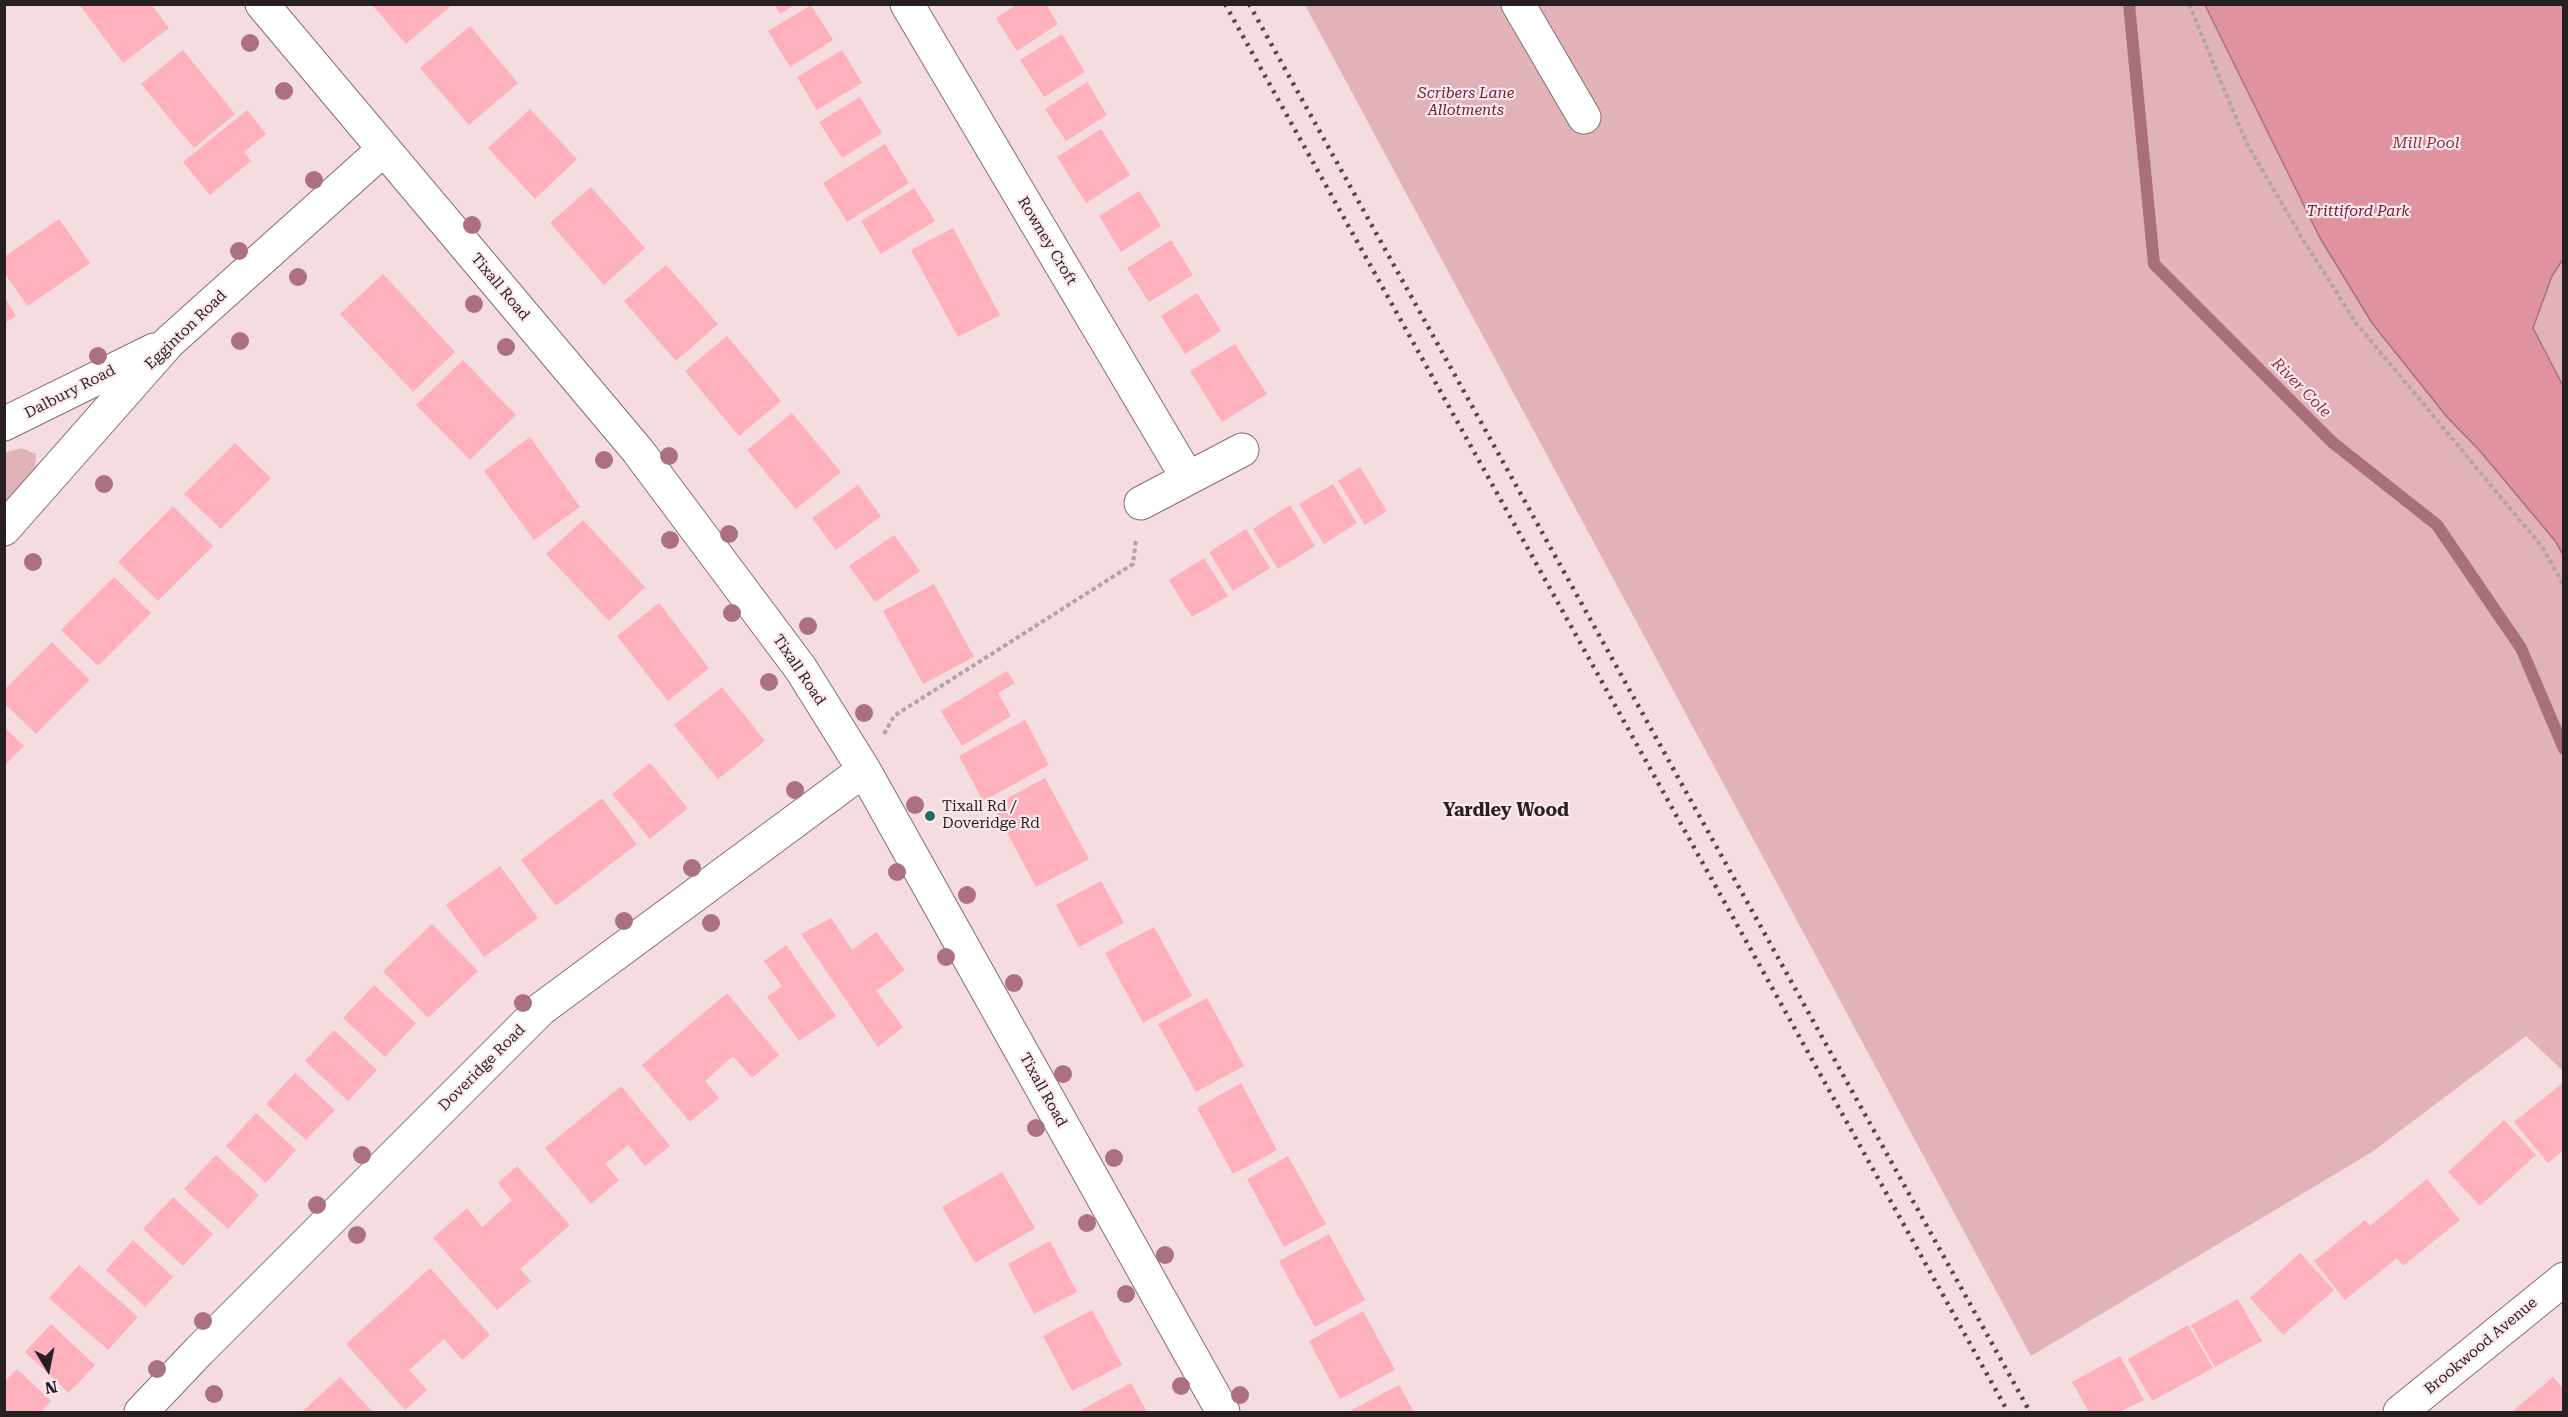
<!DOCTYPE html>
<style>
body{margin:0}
#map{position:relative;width:2568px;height:1417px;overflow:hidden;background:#f4dcdf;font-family:"Roboto Serif",serif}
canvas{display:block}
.frame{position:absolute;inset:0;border:6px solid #271f20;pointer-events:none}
.north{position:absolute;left:18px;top:1339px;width:60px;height:60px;-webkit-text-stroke:4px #feeaed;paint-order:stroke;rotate:170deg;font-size:16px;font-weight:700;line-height:24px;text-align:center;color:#271f20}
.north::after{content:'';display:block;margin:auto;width:21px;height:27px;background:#271f20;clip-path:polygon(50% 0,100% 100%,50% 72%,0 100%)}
</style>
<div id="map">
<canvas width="2568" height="1417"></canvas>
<div class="frame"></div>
<div class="north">N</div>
</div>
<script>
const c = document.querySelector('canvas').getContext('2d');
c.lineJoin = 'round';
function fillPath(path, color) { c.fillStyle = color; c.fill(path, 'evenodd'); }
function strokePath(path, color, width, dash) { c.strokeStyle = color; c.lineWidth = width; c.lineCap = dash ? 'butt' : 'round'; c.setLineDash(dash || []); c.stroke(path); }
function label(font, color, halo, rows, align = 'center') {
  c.font = font + ' "Roboto Serif",serif'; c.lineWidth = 4.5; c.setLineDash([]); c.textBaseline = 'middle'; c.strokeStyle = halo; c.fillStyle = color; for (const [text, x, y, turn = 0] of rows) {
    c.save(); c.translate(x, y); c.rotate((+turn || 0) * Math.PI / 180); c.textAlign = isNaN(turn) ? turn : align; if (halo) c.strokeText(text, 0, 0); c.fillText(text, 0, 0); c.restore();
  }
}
const green = new Path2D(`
 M1305,5H2563V1071L2526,1036L2372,1152L2031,1356Z
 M21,448L36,454L35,472L5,511V453Z`);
const water = new Path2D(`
 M2205,5H2563V259L2552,276L2533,328L2563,386V555L2556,542L2480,451L2447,417L2372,323L2320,238Z`);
const stream = new Path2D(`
 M2129,4L2154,264L2332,442L2437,525L2521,648L2564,749`);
const building = new Path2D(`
 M79,4H151L169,28L123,63Z
 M774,4H796L780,14Z
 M1018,4H1046L1058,24L1017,51L996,18Z
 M372,5H452L406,44Z
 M811,5L833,40L790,67L768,31Z
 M470,26L518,83L469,125L420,68Z
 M1062,34L1085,72L1044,97L1020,60Z
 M183,50L235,114L194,148L141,84Z
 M842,50L862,83L817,110L797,77Z
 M1087,82L1107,115L1066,141L1045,109Z
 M860,97L882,133L842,158L819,122Z
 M530,109L577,159L535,199L488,148Z
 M247,110L266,134L244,152L251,161L210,195L183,162Z
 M1101,129L1130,175L1086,203L1057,157Z
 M885,144L909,183L847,222L823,183Z
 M591,187L645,248L604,285L550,223Z
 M914,188L935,221L881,254L861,221Z
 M1139,191L1161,226L1121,252L1099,216Z
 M59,219L90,263L28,306L4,273V257Z
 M953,228L1000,315L958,337L911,250Z
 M1171,240L1193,275L1149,302L1127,268Z
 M666,265L718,324L676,361L624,301Z
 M383,274L455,352L413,392L340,314Z
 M1197,293L1221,331L1185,354L1161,316Z
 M5,298L16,316L5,323Z
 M727,336L781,401L739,436L685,371Z
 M1235,344L1267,394L1222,422L1190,371Z
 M463,360L516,415L470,460L416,405Z
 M792,413L841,472L796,509L747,450Z
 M530,437L580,507L534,540L484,471Z
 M235,443L271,478L221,529L184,494Z
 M1360,467L1387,511L1365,525L1338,481Z
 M1333,484L1357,523L1324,544L1299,504Z
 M858,485L881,516L836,550L812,518Z
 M1290,505L1315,546L1278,569L1253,529Z
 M173,506L213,546L158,601L118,562Z
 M583,520L645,587L609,621L546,554Z
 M1246,529L1270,568L1233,591L1209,552Z
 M894,535L920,571L875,602L849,566Z
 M1204,558L1228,596L1192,617L1169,580Z
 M114,577L151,613L98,666L61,630Z
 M934,584L974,657L923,684L883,611Z
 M659,603L709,668L668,701L617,636Z
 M52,642L90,680L36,734L4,703V690Z
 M1007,671L1015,683L998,693L1011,716L962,746L941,711Z
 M722,687L765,741L718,779L674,725Z
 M1025,720L1049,765L983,801L959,756Z
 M4,727L24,746L4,766Z
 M650,763L688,808L650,839L612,794Z
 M1045,778L1089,859L1036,887L993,806Z
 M602,798L637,844L556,906L521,860Z
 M500,866L538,918L484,957L446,905Z
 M1101,881L1124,923L1079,947L1056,905Z
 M831,918L852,950L876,932L905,970L876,991L903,1027L878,1047L801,934Z
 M432,924L478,971L428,1018L383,971Z
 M1154,927L1192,996L1143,1023L1105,953Z
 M786,945L836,1016L799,1041L767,997L782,986L764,961Z
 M374,985L416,1023L385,1057L343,1018Z
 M727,993L779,1055L752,1078L733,1056L705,1081L719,1098L690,1122L642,1065Z
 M1207,998L1244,1066L1196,1092L1158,1024Z
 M334,1030L377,1070L348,1101L305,1061Z
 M295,1073L335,1110L306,1140L266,1104Z
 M2564,1082V1150L2548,1163L2514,1122Z
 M1241,1083L1277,1150L1233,1174L1197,1108Z
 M621,1086L670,1146L645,1166L628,1145L605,1164L619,1180L591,1204L545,1148Z
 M256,1113L296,1150L266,1183L226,1146Z
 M2504,1120L2536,1155L2480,1206L2448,1172Z
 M216,1155L259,1195L228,1229L184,1189Z
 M1288,1156L1326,1224L1284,1247L1247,1179Z
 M517,1166L570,1225L520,1269L531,1281L497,1310L433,1238L467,1208L482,1227L512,1200L498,1183Z
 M1002,1172L1035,1228L975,1263L942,1207Z
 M2427,1179L2460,1220L2403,1266L2397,1258L2345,1300L2314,1261L2365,1220L2370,1226Z
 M173,1197L213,1234L183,1266L143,1229Z
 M1329,1234L1365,1300L1315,1327L1279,1261Z
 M133,1240L173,1277L145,1307L106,1270Z
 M1050,1241L1077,1292L1034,1314L1008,1264Z
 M2300,1253L2334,1290L2283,1335L2250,1298Z
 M79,1265L138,1317L108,1350L49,1298Z
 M430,1268L490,1335L462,1360L444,1339L409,1370L427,1390L405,1410L346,1344Z
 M2238,1299L2262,1341L2215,1367L2191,1325Z
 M1092,1310L1122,1365L1072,1391L1043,1336Z
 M1363,1311L1395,1370L1340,1399L1309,1341Z
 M51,1324L95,1365L69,1393L25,1352Z
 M2188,1325L2213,1368L2152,1401L2128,1359Z
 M2120,1356L2144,1400L2119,1412H2089L2072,1382Z
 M17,1369L51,1401L41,1412H4V1382Z
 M340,1377L373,1412H302Z
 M2553,1377L2564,1390V1412H2512Z
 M1131,1383L1147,1412H1082L1081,1410Z
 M1399,1385L1414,1412H1348Z`);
const path = new Path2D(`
 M2189,4L2246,142L2305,243L2356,323L2543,548L2564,586
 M884,734L894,716L1133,564L1136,540`);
const minor = new Path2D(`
 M262,4L638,451L801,669L864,770L1223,1412
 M907,4L1187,477
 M1518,4L1584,117
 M4,424L154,350
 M1141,503L1242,450
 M4,529L169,342L384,149
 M141,1412L199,1351L541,1009L864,770
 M2400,1412L2564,1279`);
const rail = new Path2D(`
 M1225,4L2008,1412
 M1249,4L2030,1412`);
const trees = [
 [250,43],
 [284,91],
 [314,180],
 [472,225],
 [239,251],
 [298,277],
 [474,304],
 [240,341],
 [506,347],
 [98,356],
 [669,456],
 [604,460],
 [104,484],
 [729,534],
 [670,540],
 [33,562],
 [732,613],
 [808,626],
 [769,682],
 [864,713],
 [795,790],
 [915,805],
 [692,868],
 [897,872],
 [967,895],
 [624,921],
 [711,923],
 [946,957],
 [1014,983],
 [523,1003],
 [1063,1074],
 [1036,1128],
 [362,1155],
 [1114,1158],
 [317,1205],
 [1087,1223],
 [357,1235],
 [1165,1255],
 [1126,1294],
 [203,1321],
 [157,1369],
 [1181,1386],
 [214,1394],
 [1240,1395]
];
const markers = [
 [930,816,6,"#236e68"]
];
const parkNames = [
 ["Scribers Lane",1466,94],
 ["Allotments",1466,111],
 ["Trittiford Park",2358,212]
];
const streetNames = [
 ["Rowney Croft",1047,241,59],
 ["Tixall Road",500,287,50],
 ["Egginton Road",186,330,-44],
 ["Dalbury Road",70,392,-27],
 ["Tixall Road",799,670,56],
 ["Doveridge Road",482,1068,-45],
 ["Tixall Road",1043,1090,61],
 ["Brookwood Avenue",2481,1346,-40]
];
const poiNames = [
 ["Tixall Rd /",942,807],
 ["Doveridge Rd",942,824]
];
const waterNames = [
 ["Mill Pool",2426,143],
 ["River Cole",2301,388,45]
];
const quarterNames = [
 ["Yardley Wood",1506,811]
];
fillPath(green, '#e2b2b9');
fillPath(water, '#df93a0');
strokePath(water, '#a8707a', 1.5);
strokePath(stream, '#a8707a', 12);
fillPath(building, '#feb0bd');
strokePath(minor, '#836e70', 35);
strokePath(path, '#b5a2a5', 4, [4.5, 3]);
strokePath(minor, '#fff', 33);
strokePath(rail, '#534849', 4.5, [3, 6]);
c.fillStyle = '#ac7180';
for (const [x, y] of trees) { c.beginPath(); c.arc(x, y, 9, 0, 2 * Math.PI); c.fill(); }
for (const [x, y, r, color] of markers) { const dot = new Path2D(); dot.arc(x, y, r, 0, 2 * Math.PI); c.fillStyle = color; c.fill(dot); strokePath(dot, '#feeaed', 2); }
label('italic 15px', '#711933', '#feeaed', parkNames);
label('15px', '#271f20', '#feeaed', streetNames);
label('15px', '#271f20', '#feeaed', poiNames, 'left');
label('italic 16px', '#8c3248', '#feeaed', waterNames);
label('bold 18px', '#271f20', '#feeaed', quarterNames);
</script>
